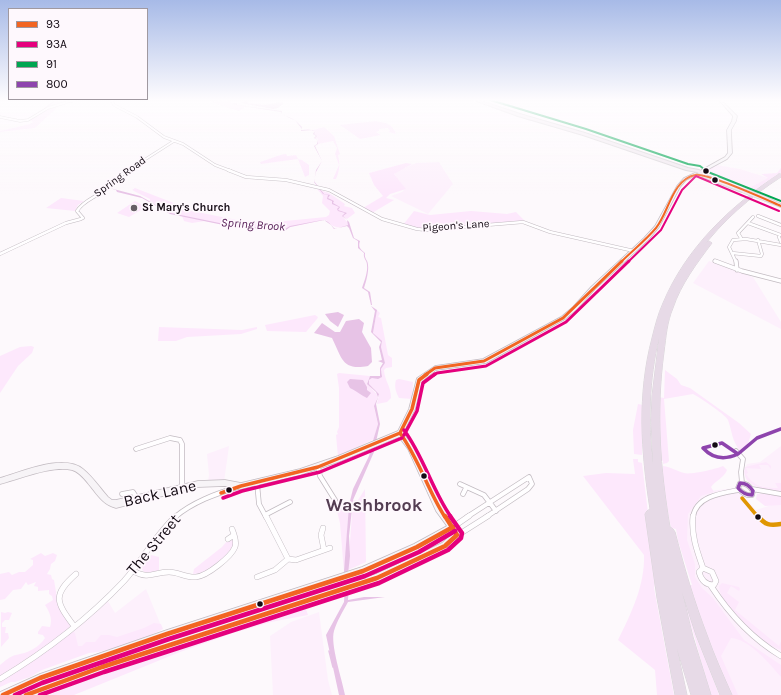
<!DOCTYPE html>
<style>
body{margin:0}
#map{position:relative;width:781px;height:695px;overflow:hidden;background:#fdf9fc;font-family:Karla,sans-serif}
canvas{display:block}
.legend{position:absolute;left:8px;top:8px;width:140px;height:92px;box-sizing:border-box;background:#fef8fd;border:1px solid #a099a0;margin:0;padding:5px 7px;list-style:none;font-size:12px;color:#140b14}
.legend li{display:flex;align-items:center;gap:8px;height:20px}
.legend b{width:20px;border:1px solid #a099a0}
</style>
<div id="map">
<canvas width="781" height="695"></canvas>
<ul class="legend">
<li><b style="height:5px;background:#f26522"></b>93</li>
<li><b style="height:5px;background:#e5007d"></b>93A</li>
<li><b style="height:5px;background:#00a651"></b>91</li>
<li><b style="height:5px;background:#8e44ad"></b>800</li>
</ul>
</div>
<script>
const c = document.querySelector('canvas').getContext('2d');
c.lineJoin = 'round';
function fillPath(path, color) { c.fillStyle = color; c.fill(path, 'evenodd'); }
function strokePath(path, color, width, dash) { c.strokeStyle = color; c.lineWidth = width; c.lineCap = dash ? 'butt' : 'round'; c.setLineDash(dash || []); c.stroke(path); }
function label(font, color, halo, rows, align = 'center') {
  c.font = font + ' Karla,sans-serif'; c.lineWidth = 3.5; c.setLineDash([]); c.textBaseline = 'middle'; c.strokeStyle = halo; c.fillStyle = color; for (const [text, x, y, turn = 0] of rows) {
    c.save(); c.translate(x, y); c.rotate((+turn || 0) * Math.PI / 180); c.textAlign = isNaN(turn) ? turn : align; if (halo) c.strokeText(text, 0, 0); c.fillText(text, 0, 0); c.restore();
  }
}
const built = new Path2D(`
 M439,162L453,184L428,214L391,196L402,192L405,189L396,177L394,174L397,171L416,163Z
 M717,165L740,169L769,178L747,189L707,174Z
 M709,261L753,277L781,322V329L693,283Z
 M229,446L224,482L208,481L209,475L207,454Z
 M781,446V492L749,482L744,472L747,464L760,462Z
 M736,488L756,510L781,502V695H737L703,617L685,534V516L692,493Z
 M146,589L162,628L83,650L64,639L108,601L115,613Z
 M319,612L328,680L332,695H273L270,636L291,622Z`);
const green = new Path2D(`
 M55,99H82L60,105L35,128L0,132V131L30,124L33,122L28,119L37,115Z
 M226,99L231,103L246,106L239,111L210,102Z
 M376,121C385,123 392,123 396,134L388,132L390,131L388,128L379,129V131L376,132L381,135L360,139L340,125Z
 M324,127L334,136L340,154L338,155C340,164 340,170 336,179H333L339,165L335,154L337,148L333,141L318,144V139L315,138L317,136L314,134L315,133L313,130Z
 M286,154L287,156L296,155L298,159L302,160L309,165V175L305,177L298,159L261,164L260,162C269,160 276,155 286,154Z
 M406,163L412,164L394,174L406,189L390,194L386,198L394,200L372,213L363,208L383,196L374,185L369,173Z
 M716,165H717L707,174L747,189L768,178L761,174L777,173L781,168V173L752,193L710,176L705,173Z
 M135,188L184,207L182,209L242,221L265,223L326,217L329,215L330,211L322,203L323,196L317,189L329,193L345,204L344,206L352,208L355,213L347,219L342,216L348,223V225C337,229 334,228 326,220H322L282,229L234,226L205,221L192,223L184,221L182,216L171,213L150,201V199L132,190Z
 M61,198L84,201L78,205L75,211L46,208Z
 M135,201L146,207L129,217L117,213Z
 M414,211L430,215L471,211L507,214L516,212L526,222L422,230L403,225Z
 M377,310L380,313L378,317L381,318L388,355L392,358V367L386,368L384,370C385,382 391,386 391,398L387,402L377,404L379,394L369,384V380L372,378H380L382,374L381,369L385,363L381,347L382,342L373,333Z
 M315,315L318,317L317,319L306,332L267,331L265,325Z
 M159,327L242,330L257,327V329L241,334L187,337L176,341H158Z
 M31,346L34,347L32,353L18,366L0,393V356L20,347Z
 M665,370L677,379L681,385L690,388L739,423L751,434C749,441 747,448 741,452C732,442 732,431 728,420C725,414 699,397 693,394L664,399L669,461L667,463L663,464V461L660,460L658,397L664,398Z
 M339,373L370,376L367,383L378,396L374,407L378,424L374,439L338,457L336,435L338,434L337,432L339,427V388L337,374Z
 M399,379L413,382L412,399L399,398C396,392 394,387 396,380Z
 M638,404L643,405L642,455L634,454L633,430Z
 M633,459H638V462L642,463L656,580L654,588L674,695H657L655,670L618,640C631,614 645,585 644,555L583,476L606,473L635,474Z
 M766,462L771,466V469L768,465H759L761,469L746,468L748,473L746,474C753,486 764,488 778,488L775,483H781V492C766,489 740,488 745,467Z
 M663,466C671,467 677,471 684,473C691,475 716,469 723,466L727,470C724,478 716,480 711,487L714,492L701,496L688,514L687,540L695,564V577L702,588L713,598L744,640L781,665V677C770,664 749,639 731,638L721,656L738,695H731L714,656L686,581H689L690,585H692L678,541L676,529L671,528L661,476L660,468L663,469Z
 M365,489L366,562L348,570L353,500H358Z
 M766,493L781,496V505L765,506L756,499L757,494Z
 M349,505C347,527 347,550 344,572L340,523L336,507Z
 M450,534H451L450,539L446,542L375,575L323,593V589L376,571L413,554Z
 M228,540H233L234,545L232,551L204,573L193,574L194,569L222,547Z
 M41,553L45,556L53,553L57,555L55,561L51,564L50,569L47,574L51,575L52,579L54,580L58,604L71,624L70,629L75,633L78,646H82L86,642H95L101,635H109L117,637L144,628L154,623L161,624L163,629L137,642H131L120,647L98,652L89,653L42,670L30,677L15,682H11L0,687V665C5,661 10,656 16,655C27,653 39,648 45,638L43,635L38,634V632L42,626L50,627C53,619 49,611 45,605L53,600L52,596L49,594V590L38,591V587L34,586L36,582L28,585L26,582L21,589L13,590L5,599L0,600V574L9,572L12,575L19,572H25L33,565V560L30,559Z
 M151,555L159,557V570L152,573H145L141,568Z
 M679,578L685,592L719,695H710L695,639L683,600Z
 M722,583L739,587L740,589L739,591L731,586L727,593L739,602L735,610L779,646L781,641V650C760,642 721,610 719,586Z
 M314,592V596L251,616V612Z
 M306,609L308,615L271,622L233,633L180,652L74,695H49L90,679Z
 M1,612L5,613L8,612L12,613L9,620H5L2,623V627H6L5,633H8L9,638L1,647Z
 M215,623V627L108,661L18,695H9L108,657Z`);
const water = new Path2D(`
 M226,99H229L231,103H237V105L282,111V114C287,116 290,119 295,120L302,127L301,130C306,130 312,128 315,133L314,134L317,136L315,138L318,140V144L315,146L322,161L316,172L314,181L324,194L330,195L328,198L334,201L333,203L340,207L338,210L347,213L343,216L349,222L354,238L360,241C358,247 360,249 365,253C364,259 368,260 368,265C369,271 366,282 364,288L370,292L372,305H371L368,292L362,288C364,282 368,272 367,265C367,260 363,259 364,253L358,248V241L353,238L349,228L347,226L334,229L331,225L324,220L295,226L290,227L286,230L233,227L170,214L142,198L117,192L116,190L106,187L140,196L171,213L234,226L285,229L290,226L322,220C328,220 331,225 335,229L348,225L347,220L342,216L345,213L338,211L337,209L339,207L332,204V201L327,199L328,195L323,194L314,182L316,170L322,161L314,146L317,144L318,140L314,138L316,136L313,134L314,132L313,130L301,131V128L295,120L282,114L281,112L236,105L231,103Z
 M245,101H248L247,103L264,105L282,102L283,104L278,108L273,109L241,103Z
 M371,306L377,310L373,333L382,341L381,347L385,363L381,369L382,377L378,379L372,378L369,380V384L379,394L376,404L380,424L376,442L372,444L378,424L374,406L378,397L376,392L367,384L370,376H380V368L383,363L378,361L382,360L379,347L381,342L371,332L375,311Z
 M338,312L344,315L338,327L330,321L325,314Z
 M359,319L364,323L362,332L371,348L372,362L368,366C342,371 342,358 332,338L314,333L322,323L335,332H340L346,321Z
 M350,379L363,380L367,387V390L371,393L367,398C360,395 357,391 350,388L347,382Z
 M376,443L374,452L353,500L349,536L350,556L347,583L343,584L349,505L353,489L369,456L372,445Z
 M349,585L348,600L364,597H385L348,602C343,611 337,621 334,631C330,644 342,679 345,695H339L326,635L344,602L345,586Z`);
const streamFar1 = new Path2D(`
 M40,112L57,99`);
const stream = new Path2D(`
 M329,651L333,667`);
const streetFar4 = new Path2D(`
 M111,99L114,105L137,117L164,137L183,144L215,165L231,171
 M0,117L20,121L28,120L48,108L77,99
 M127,171L174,141`);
const streetFar3 = new Path2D(`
 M228,170L246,177L286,180L329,190L382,219L417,229L426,230L523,222L550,232L634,251
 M758,216L781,225
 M748,223L781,235
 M779,237L781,242
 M741,238L738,233L753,217
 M732,253L761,256L762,254L758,240
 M0,254L66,223L81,219L83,218L77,211C83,201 94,198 103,191C111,184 119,177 128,170
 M715,261L718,262
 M736,262L729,247L733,240L746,239L781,245`);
const streetFar2 = new Path2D(`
 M715,261L742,271L781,281
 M736,261L737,270`);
const streetFar1 = new Path2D(`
 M136,449L170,438L180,440L182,444V488
 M736,451L743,459L741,472L742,483
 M318,467L320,476L335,500
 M257,483L259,504L266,517
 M740,483C746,483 750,486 753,491L752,495C746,496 742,493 738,488Z
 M460,484L484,495L496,511
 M752,489L781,494
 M122,494L133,492L137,498
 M463,494L466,488
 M265,515L290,502
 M175,517C193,502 215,494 238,487
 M467,517L529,477L532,484L528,489L486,517
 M693,517C696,496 722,493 739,490`);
const street = new Path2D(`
 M266,516L288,559L296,560L330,548
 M693,516C691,535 697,551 703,568
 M453,527L469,516
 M323,528L321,535L324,550
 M458,535L488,516
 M228,539L234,535
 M703,568L712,572L716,581L714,585C705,585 701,580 699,572Z
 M133,571C150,580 153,572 169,572C178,572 187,578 196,577C207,576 231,557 235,547C237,541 234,534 232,529
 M257,577L275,570L288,559
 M711,586C730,615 751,638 781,656
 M74,626C56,602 52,595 76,574
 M0,679C45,652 88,619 124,581C143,560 155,535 176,516`);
const secondary = new Path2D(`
 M718,99H720L737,116L736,121L731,130L732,153L727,159L701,173H700V171L725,157L728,153L727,130L732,121L733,116Z
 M695,173L698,174L686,180L680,187L659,227L648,240L595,289L577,309L565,319L486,363L436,370L422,381L415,409L403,433L412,445L442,505L454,524H456L461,535L460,538L448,549L377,582L102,671L38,695H21L23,692L26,690L102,663L376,574L442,543L452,534L451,532L420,550L363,575L167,638L41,682L13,695H0V692L40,674L167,630L362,567L414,544L447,526L436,511L408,449L399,437L341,461L300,475L241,489L225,486L198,487L116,508C104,505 98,496 91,487C86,481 80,472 72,470C53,465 19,479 0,484V478C22,472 63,453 83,469C93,477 100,488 108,497L112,500H116L198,481L225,480L241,483L300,469L338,456L398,431L409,409L417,378L435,366L483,359L561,317L573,307L591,287L644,238L655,226L677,186L684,178Z`);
const primary = new Path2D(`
 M471,99H475L520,114L585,133L688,168L699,170L708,176L746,191L742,192L703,177L702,175L697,172L686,170L583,135L518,116Z
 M764,198H768L781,204V207L764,200Z`);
const highway = new Path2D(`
 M779,174H781V177C750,197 722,221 700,251L707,242L709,241L712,243C697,263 681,284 673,308C667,322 666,337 664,352C656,411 660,469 670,527L673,529L675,532C684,567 694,601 707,635C714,655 723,675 732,695H720L696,635L682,592L693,637L711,695H691L677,649L687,695H675L657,598L645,514L647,511L650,509C641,451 637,395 652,338C655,326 658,314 663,303C686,248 730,206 779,174ZM659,338L652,396L651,420L653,465C648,422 649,380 659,338Z`);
const primaryBridge = new Path2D(`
 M744,191L766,199`);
const bus1Far3 = new Path2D(`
 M621,262C632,251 646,240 656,228C669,212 672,180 695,175C706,172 767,200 781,206`);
const bus1Far2 = new Path2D(`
 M425,375L435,368L484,361L563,318L622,261`);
const bus1Far1 = new Path2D(`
 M400,433L412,409L419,380L427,374
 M400,433C419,459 428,491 445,517
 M221,493L241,486L318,467L400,433`);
const bus1 = new Path2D(`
 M3,695L40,678L167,634L363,571L417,547L453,527
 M26,695L102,667L377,578L445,546L457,535L445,516`);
const bus2Far3 = new Path2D(`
 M628,262L661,230L682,190L696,176L779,211`);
const bus2Far2 = new Path2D(`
 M434,375L437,373L486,366L566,322L629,261`);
const bus2Far1 = new Path2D(`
 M404,430C424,457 432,490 451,517
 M404,435L417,411L423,383L435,374
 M223,498L242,491L320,472L402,438`);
const bus2 = new Path2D(`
 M15,695L42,683L169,639L365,576L419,552L455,531
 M40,695L104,672L379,583L448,550L461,538L462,533L450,516`);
const bus3 = new Path2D(`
 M487,99L586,129L688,164L700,166L708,172L781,201`);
const bus4 = new Path2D(`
 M722,443L738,454C725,460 713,459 703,448Z
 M738,454L757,438L781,429
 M740,483C746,483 750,486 753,491L752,495C746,495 742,493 738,488Z`);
const bus5Far1 = new Path2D(`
 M742,498L758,517`);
const bus5 = new Path2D(`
 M758,516C765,525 770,526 781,524`);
const markers = [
 [706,171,3.5,"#140b14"],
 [715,180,3.5,"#140b14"],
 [134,208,4,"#665e65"],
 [715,445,3.5,"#140b14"],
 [424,476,3.5,"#140b14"],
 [229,490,3.5,"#140b14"],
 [758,517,3.5,"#140b14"],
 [260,604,3.5,"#140b14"]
];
const farStreetnames = [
 ["Spring Road",120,177,-36],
 ["Pigeon's Lane",456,226,-4]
];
const farPoinames = [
 ["St Mary's Church",142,208]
];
const farWaternames = [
 ["Spring Brook",253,225,4]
];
const nearStreetnames = [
 ["Back Lane",160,494,-13],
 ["The Street",154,545,-50]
];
const nearQuarternames = [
 ["Washbrook",374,506]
];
fillPath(built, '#fdf0fc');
fillPath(green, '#fde8fc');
fillPath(water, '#e7c3e6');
strokePath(streamFar1, '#e7c3e6', 1);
strokePath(stream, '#e7c3e6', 1.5);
strokePath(streetFar4, '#c2bbc1', 3);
strokePath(streetFar3, '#c2bbc1', 3.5);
strokePath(streetFar2, '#c2bbc1', 5);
strokePath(streetFar1, '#c2bbc1', 5.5);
strokePath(street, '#c2bbc1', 6);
strokePath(secondary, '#c2bbc1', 1.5);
strokePath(primary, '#d9d5d9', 2);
strokePath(highway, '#d9d5d9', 1);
strokePath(streetFar4, '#fffeff', 2);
strokePath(streetFar3, '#fffeff', 2.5);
strokePath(streetFar2, '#fffeff', 3.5);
strokePath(streetFar1, '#fffeff', 4);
strokePath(street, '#fffeff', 5);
fillPath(secondary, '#f7f4f7');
fillPath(primary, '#f1e9f0');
fillPath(highway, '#e7dae7');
strokePath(primaryBridge, '#d9d5d9', 5.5, []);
strokePath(primaryBridge, '#f1e9f0', 4.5);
strokePath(bus1Far3, '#f26522', 2);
strokePath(bus1Far2, '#f26522', 3);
strokePath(bus1Far1, '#f26522', 3.5);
strokePath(bus1, '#f26522', 4.5);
strokePath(bus2Far3, '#e5007d', 2);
strokePath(bus2Far2, '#e5007d', 3);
strokePath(bus2Far1, '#e5007d', 3.5);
strokePath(bus2, '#e5007d', 4.5);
strokePath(bus3, '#00a651', 2);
strokePath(bus4, '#8e44ad', 3.5);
strokePath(bus5Far1, '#e09602', 3.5);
strokePath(bus5, '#e09602', 4.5);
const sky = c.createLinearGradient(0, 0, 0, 196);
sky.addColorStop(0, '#a7bae7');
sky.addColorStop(0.51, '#fefcfe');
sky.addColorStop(1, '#fefcfe00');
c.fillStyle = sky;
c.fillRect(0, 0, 781, 196);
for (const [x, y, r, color] of markers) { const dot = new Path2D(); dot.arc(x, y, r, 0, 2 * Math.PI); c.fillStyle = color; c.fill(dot); strokePath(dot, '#fef8fd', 1.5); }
label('11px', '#140b14', '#fef8fd', farStreetnames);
label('bold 11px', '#140b14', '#fef8fd', farPoinames, 'left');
label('italic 12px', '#531953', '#fef8fd', farWaternames);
label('16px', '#140b14', '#fef8fd', nearStreetnames);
label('bold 18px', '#533d52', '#fef8fd', nearQuarternames);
</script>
